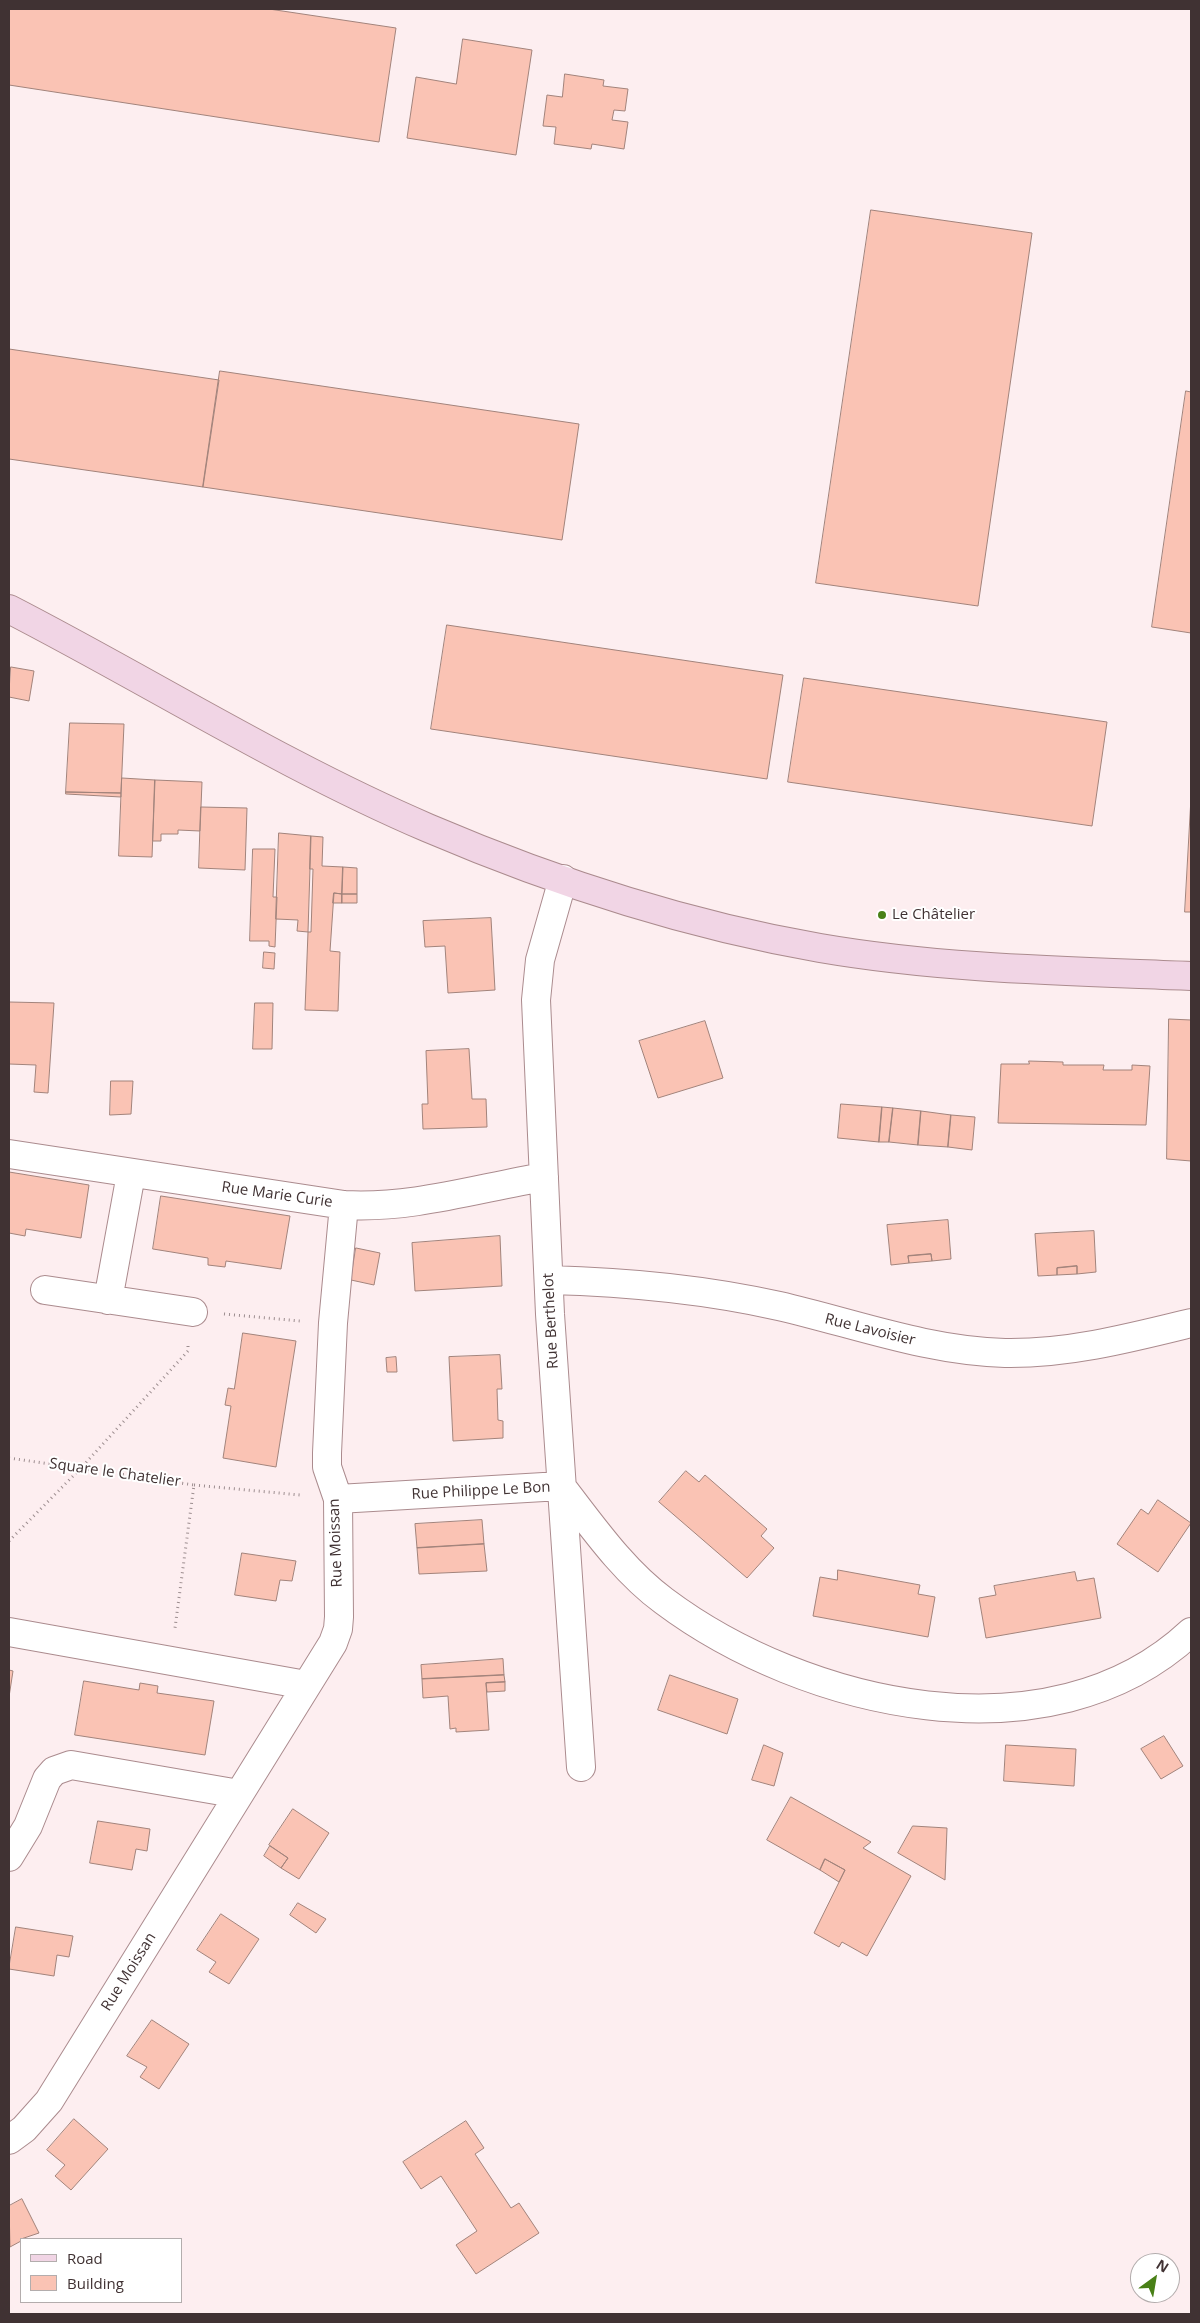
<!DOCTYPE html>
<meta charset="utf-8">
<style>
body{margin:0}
#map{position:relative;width:1200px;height:2323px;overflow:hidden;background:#fdeef0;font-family:"Open Sans",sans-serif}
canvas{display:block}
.frame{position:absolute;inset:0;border:10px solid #403233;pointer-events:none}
.legend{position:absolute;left:20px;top:2238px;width:162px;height:65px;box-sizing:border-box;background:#fff;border:1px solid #b3adad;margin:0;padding:6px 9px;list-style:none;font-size:15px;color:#403233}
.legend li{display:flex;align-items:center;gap:10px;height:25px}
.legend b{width:25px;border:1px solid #b3adad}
.north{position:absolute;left:1130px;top:2253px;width:50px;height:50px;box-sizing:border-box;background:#fff;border:1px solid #b3adad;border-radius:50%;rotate:32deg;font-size:14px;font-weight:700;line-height:20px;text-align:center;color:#403233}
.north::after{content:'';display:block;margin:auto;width:18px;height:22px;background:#498017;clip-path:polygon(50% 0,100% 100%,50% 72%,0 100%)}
</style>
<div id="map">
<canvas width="1200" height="2323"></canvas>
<div class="frame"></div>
<ul class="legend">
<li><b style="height:6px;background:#f1d5e5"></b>Road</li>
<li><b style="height:14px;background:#fac3b4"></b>Building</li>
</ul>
<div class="north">N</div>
</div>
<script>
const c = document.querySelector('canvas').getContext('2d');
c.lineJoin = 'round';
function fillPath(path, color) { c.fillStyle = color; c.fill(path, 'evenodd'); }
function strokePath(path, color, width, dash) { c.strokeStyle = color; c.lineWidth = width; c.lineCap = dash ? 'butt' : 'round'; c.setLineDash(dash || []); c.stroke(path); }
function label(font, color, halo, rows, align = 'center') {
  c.font = font + ' "Open Sans",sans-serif'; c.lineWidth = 4; c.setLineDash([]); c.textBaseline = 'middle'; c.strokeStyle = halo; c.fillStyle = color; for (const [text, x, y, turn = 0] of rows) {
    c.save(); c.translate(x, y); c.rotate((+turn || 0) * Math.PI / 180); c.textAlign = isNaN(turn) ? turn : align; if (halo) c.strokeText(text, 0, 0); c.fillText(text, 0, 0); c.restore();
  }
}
const building = new Path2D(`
 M9,9H269L396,28L379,142L9,85Z
 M463,39L532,50L516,155L407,138L416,77L456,84Z
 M565,74L604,80L603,86L628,89L625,111L614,110L612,120L628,122L624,149L592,144L591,149L554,144L556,127L543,126L547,95L562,97Z
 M871,210L1032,233L978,606L816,583Z
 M9,349L219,380L203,487L9,459Z
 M220,371L579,424L562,540L203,487Z
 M1186,391L1191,392V633L1152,627Z
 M447,625L783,675L767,779L431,729Z
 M11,667L34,671L29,701L9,697Z
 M804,678L1107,722L1092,826L788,782Z
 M70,723L124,724L121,793L66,792Z
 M122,778L155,780L152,857L119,856Z
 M155,780L202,782L200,831L178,830V834H161V841H153Z
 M66,792L121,793V797L66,794Z
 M1191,798V912H1185Z
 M201,807L247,808L245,870L199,868Z
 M279,833L311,836L308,932L297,931L298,920L276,919Z
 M311,836L323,837L322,866L343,867L342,894L334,893L330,951L340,952L338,1011L305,1010L308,932H311L313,869H310Z
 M253,849H275L273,897H277L275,947L269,946V941H250Z
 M343,867L357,868V894H342Z
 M334,893L342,894V903H333Z
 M342,894H357V903H342Z
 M491,918L495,990L448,993L445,946L425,947L423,921Z
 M264,952L275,953L274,969L263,968Z
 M9,1002L54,1003L48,1093L34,1092L36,1065L9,1064Z
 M255,1003H273L272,1049H253Z
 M1169,1019L1191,1020V1161L1167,1159Z
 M705,1021L723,1078L658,1098L639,1041Z
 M469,1049L472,1099H486L487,1127L423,1129L422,1104H428L426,1051Z
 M1029,1061L1063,1062V1065H1104L1103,1070H1132V1065L1150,1066L1146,1125L998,1123L1001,1064H1029Z
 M111,1081H133L131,1114L110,1115Z
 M841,1104L882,1107L879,1142L838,1138Z
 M882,1107L893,1108L889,1142H879Z
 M893,1108L921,1111L918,1145L889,1142Z
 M921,1111L951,1115L948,1147L918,1145Z
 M951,1115L975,1117L972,1150L948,1147Z
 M9,1172L89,1185L81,1238L26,1229L25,1236L9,1233Z
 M161,1196L290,1216L281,1269L226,1261L225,1267L208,1265V1258L153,1249Z
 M948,1220L951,1259L932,1261L931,1254L908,1256L909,1263L891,1265L887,1225Z
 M1094,1231L1096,1272L1077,1274V1266L1057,1268V1275L1038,1276L1035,1234Z
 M500,1236L502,1286L415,1291L412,1243Z
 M356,1248L380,1253L374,1285L351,1280Z
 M931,1254L932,1261L909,1263L908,1256Z
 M1077,1266V1274L1057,1275V1268Z
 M243,1333L296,1341L276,1467L223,1458L231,1406L225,1405L228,1388L234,1389Z
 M500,1355L502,1389H497L498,1420L503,1421V1438L453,1441L449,1357Z
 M396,1357L397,1372H387L386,1358Z
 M686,1471L699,1482L705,1475L767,1529L761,1536L774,1548L747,1578L659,1502Z
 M1158,1500L1191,1523L1158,1572L1117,1544L1141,1509L1148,1514Z
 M482,1520L484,1544L417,1548L415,1524Z
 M484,1544L487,1571L419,1574L417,1548Z
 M242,1553L296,1561L292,1581L280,1580L276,1601L235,1595Z
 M838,1570L920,1585L918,1594L935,1597L928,1637L813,1616L820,1577L837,1580Z
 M1075,1572L1077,1581L1094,1578L1101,1618L986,1638L979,1598L996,1595L994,1586Z
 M503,1659L504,1675L422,1679L421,1665Z
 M9,1670L13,1671L9,1697Z
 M504,1675L505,1682L486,1683L489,1730L456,1732V1728L450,1729L448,1696L423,1698L422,1679Z
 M670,1675L738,1699L727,1734L658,1710Z
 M84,1681L139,1690L140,1683L158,1686L157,1693L214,1701L205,1755L75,1735Z
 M505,1682V1691L487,1692L486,1683Z
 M1164,1736L1183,1766L1161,1779L1141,1749Z
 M764,1745L783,1753L774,1786L752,1780Z
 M1006,1745L1076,1749L1074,1786L1004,1781Z
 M791,1797L871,1842L863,1848L911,1876L867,1956L842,1942L839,1947L814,1933L845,1870L825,1859L820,1870L767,1840Z
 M293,1809L329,1833L299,1879L281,1868L288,1858L269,1845Z
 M98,1821L150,1829L147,1851L136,1849L132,1870L90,1863Z
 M913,1826L947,1828L945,1880L898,1853Z
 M270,1846L288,1858L281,1868L264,1856Z
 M825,1859L845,1870L839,1882L820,1870Z
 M298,1903L326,1919L316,1933L290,1915Z
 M221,1914L259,1939L229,1984L209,1972L216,1962L197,1950Z
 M16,1927L73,1936L69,1957L57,1955L54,1976L9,1969Z
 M152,2020L189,2044L159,2089L140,2077L147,2067L127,2056Z
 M74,2119L108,2149L71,2190L55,2176L65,2165L47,2150Z
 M466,2121L484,2148L475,2154L511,2208L519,2203L539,2233L476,2274L456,2245L477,2231L441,2176L421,2189L403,2162Z
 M22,2199L39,2233L21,2239V2241L10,2247L9,2206Z`);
const path = new Path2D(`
 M224,1314L300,1321
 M9,1458L194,1485L175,1628
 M194,1485L300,1495
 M9,1541L81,1468L188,1351V1344`);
const street = new Path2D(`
 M563,879L540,960L536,1000L550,1314L581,1767
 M9,1154L344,1205C412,1209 478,1188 544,1177
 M549,1280C627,1282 703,1289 779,1306C853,1323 927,1351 1005,1353C1068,1354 1130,1338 1191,1323
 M45,1290L193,1312
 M108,1300L131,1174
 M338,1499L561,1486C592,1526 623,1571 664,1601C804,1706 1050,1764 1191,1632
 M9,1632L306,1685
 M9,1857L28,1826L47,1779L54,1771L71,1765L239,1794
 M9,2140L24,2129L49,2101L333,1643L338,1629L339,1617L338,1499L327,1467V1453L333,1323L344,1205`);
const secondary = new Path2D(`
 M9,609C149,681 283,766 428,828C552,881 688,925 820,948C942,969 1068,971 1191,976`);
const markers = [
 [882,915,5,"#498017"]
];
const poiNames = [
 ["Le Châtelier",892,915]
];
const streetNames = [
 ["Rue Marie Curie",277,1195,8],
 ["Rue Berthelot",551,1321,-93],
 ["Rue Lavoisier",870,1330,14],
 ["Square le Chatelier",115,1473,8],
 ["Rue Philippe Le Bon",481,1491,-3],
 ["Rue Moissan",336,1543,-92],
 ["Rue Moissan",129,1972,-58]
];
fillPath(building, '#fac3b4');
strokePath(building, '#a2837b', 1);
strokePath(street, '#ab8b8e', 30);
strokePath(secondary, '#ab8b8e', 30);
strokePath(path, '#9c8d8f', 3, [1, 4]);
strokePath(street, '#fff', 28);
strokePath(secondary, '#f1d5e5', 28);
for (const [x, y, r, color] of markers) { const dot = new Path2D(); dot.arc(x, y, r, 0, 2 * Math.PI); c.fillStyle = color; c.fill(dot); strokePath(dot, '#fff', 2); }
label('15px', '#403233', '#fff', poiNames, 'left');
label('15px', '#403233', '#fff', streetNames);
</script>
